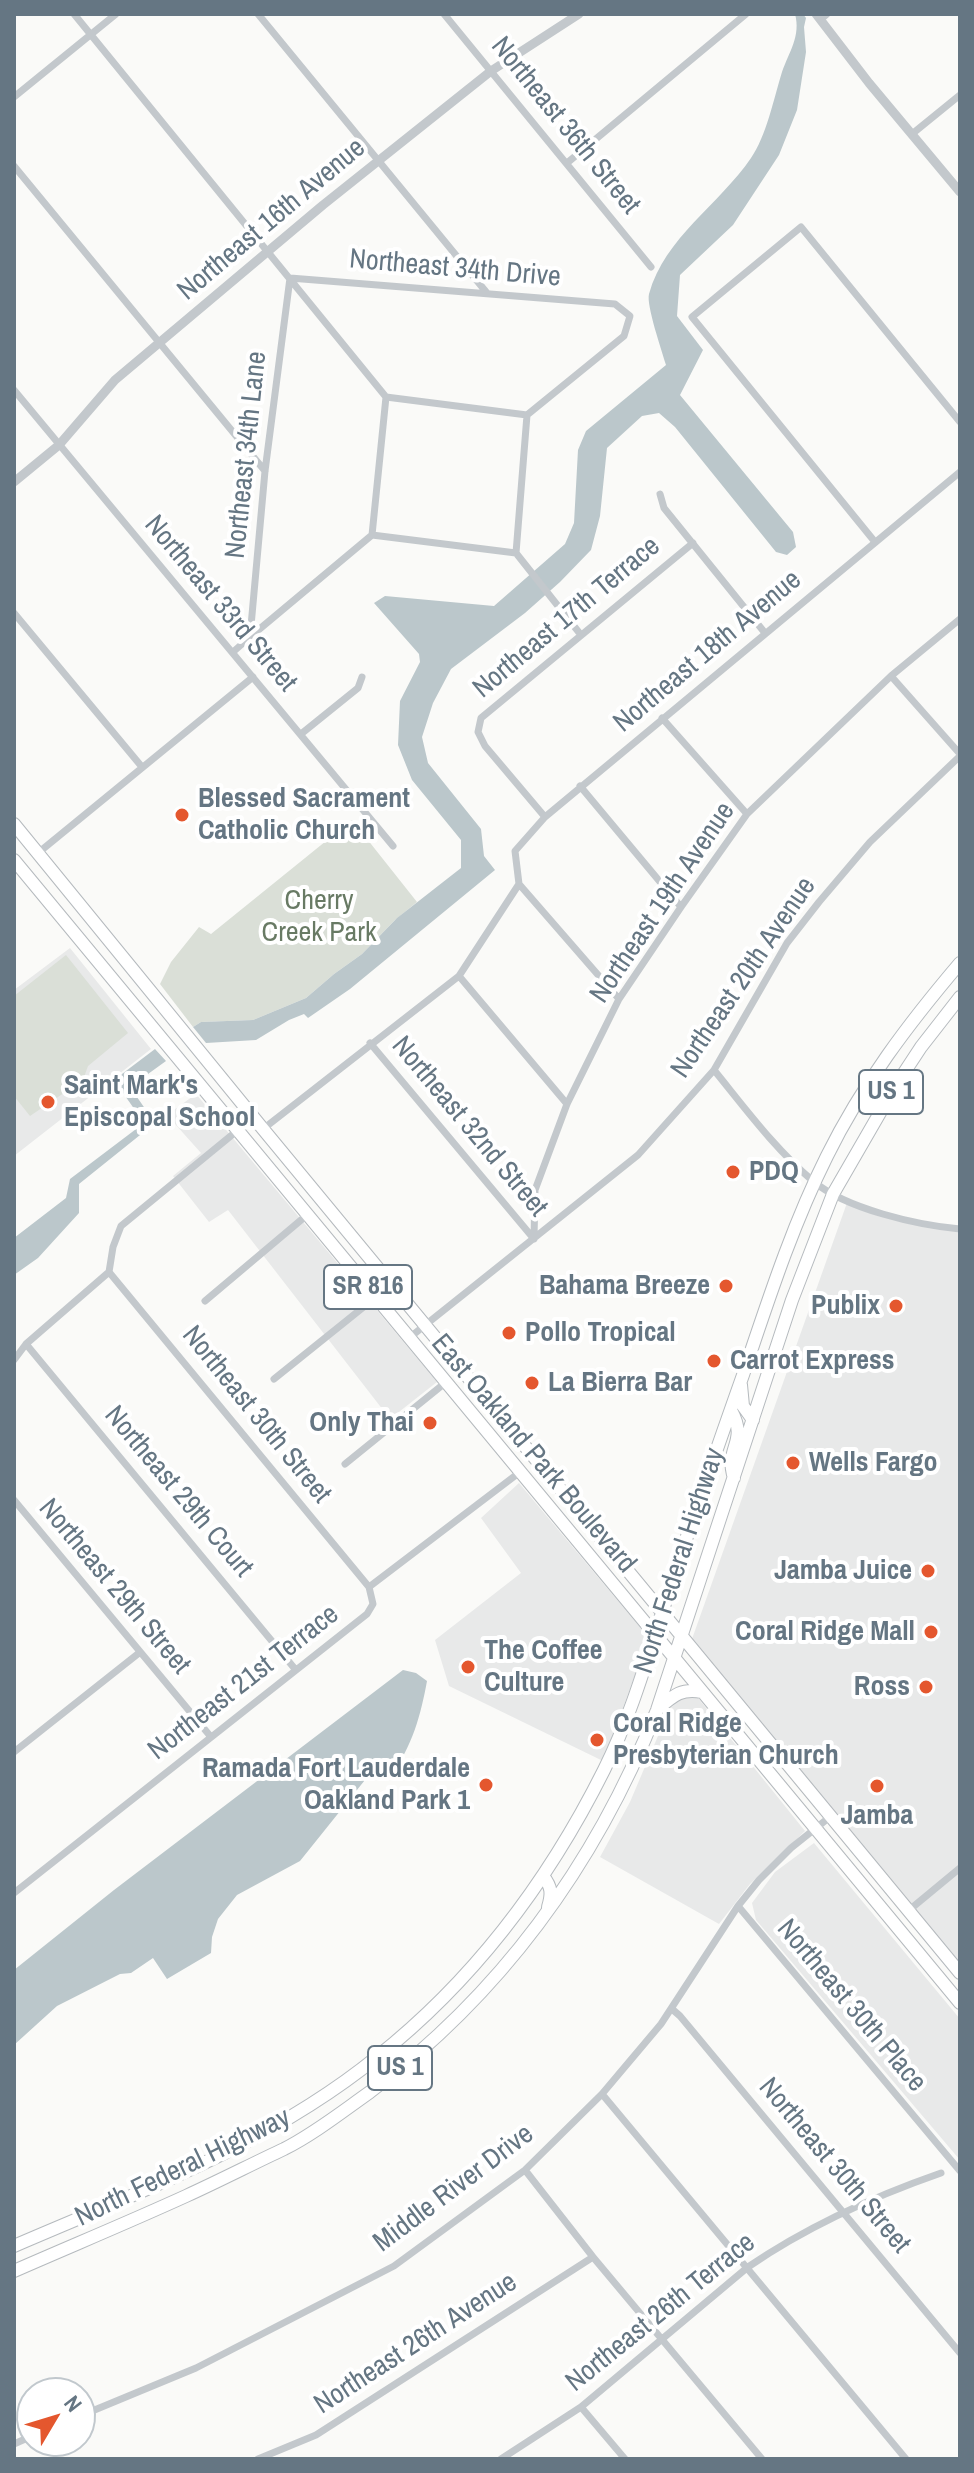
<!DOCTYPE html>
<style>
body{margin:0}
#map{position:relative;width:974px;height:2473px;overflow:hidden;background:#fafaf8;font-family:"Archivo Narrow",sans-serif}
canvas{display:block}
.frame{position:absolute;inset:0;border:16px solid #657683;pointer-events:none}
.north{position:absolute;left:16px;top:2377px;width:80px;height:80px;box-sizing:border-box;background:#fff;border:2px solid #c1c8cd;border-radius:50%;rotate:52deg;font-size:22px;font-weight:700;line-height:32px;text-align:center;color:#657683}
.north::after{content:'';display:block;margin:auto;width:28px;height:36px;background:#e4572e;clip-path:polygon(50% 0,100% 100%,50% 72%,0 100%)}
</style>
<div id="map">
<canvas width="974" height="2473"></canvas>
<div class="frame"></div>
<div class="north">N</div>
</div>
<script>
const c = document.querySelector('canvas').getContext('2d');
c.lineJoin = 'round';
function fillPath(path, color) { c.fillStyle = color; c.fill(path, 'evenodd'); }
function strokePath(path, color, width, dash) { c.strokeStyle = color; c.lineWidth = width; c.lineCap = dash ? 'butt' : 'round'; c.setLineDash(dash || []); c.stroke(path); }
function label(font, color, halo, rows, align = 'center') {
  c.font = font + ' "Archivo Narrow",sans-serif'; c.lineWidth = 8; c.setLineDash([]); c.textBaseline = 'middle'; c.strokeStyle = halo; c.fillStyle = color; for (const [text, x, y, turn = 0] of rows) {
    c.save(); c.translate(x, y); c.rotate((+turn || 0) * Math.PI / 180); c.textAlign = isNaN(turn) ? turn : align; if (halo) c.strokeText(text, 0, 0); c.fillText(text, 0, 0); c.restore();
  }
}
const built = new Path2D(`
 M70,948L151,1049L14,1156V990Z
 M196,1094L437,1382L390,1419L228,1210L209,1222L173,1176L201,1153L167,1115Z
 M848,1200L888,1216L960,1231V1970L692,1639Z
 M519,1483L649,1638L603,1761L449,1686L435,1640L521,1573L481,1518Z
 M680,1698H698L805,1831L750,1884L719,1924L600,1857L630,1802L669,1710Z
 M814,1843L960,2019V2160L756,1920L752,1903L775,1872Z`);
const green = new Path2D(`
 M352,820L417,902L395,920L362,954L334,974L306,998L253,1020L201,1022L193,1027L160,984L171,962L199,927L211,934Z
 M66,955L128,1033L88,1066L83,1080L30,1116L14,1096V996Z`);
const water = new Path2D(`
 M795,14H803L806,18L804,27L806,52L797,110L779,155L733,225L680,275L677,316L703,350L680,395L793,532L796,547L787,555L776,552L675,427L659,413L642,416L607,448L600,516L591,550L560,582L525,613L451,669L433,703L422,737L428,763L481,829L484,856L495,870L350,989L308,1018L304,1014L289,1020L256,1040L206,1043L193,1027L201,1022L253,1020L306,998L334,974L362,954L397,918L461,868V840L412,780L398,745L400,701L420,662L419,654L374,603L385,596L494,606L565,544L574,523L578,450L586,431L666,365C662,351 646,305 649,294C665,237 719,205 751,158C766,137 774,98 782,72C789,52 801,36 795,14Z
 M155,1049L166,1061L130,1087L155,1123L79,1184V1213L38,1258L14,1275V1238L66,1198L70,1179L144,1123L114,1080Z
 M403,1670L416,1673L427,1681C421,1714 412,1748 391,1774L377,1765L300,1861L237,1895L218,1919L212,1937L211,1953L167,1979L153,1958L131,1973L120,1974L57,2006L14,2045V1970L114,1890Z`);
const minor = new Path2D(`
 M74,14L386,397
 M258,14L487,293
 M444,14L651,267
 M821,19L827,14
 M14,97L116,14
 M912,134L960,95
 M567,163L746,14
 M14,166L265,471
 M14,390L393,846
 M660,494L664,508L765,633
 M372,535L516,553L527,415
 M875,542L692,317L801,227L960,422
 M516,553L581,635
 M14,613L142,767
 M233,652L250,637L372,535L386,397L527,415L624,336L630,316L615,304L290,278L265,471L250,637
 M891,676L960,754
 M662,718L747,814
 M301,734L358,688L362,677
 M580,786L681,907
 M545,817L485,746L478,732L481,718L693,543
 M38,853L253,677
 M519,884L515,851L545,817L960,472
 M519,884L619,999
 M459,976L567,1104
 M370,1043L534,1239
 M714,1070C745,1108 775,1149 813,1181C846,1209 917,1225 960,1229
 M263,1129L459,976L519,884
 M534,1239L535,1190L567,1104L619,999L681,907L747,814L891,676L960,619
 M109,1272L369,1587
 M205,1301L307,1215
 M409,1338L638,1155L714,1070L787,943L819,902L870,842L960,756
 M26,1344L295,1669
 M14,1360L26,1344L109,1272L113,1247L121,1226L238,1130
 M274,1379L376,1297
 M345,1464L445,1383
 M14,1500L211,1737
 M14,1752L139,1653
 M14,1893L367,1614L373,1604L369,1587L520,1472
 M738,1906L960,2171
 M908,1911L960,1868
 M672,2009L680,2016L960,2353
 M602,2094L906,2459
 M525,2170L593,2257L762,2459
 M581,2407L625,2459
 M80,2416L196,2368L394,2266L525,2170L602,2094L661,2024L738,1906L759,1880L791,1848L831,1816
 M14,2444L32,2436
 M258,2459L316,2435L593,2257
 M501,2459L581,2407L748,2267C808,2226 872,2197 941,2173`);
const tertiary = new Path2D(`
 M816,14L869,83L960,192
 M14,482L59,445L115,380L323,205L491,71L579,14`);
const primary = new Path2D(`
 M14,824L263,1129L960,1973
 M14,860L960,2003
 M741,1385L743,1406L753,1420
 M731,1410C749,1443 724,1447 734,1478
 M659,1708C674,1695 682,1688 702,1692
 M543,1876C552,1887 552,1894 548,1907
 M14,2246C139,2192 270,2144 377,2057C474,1980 549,1880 604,1770C629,1720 645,1666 662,1613C687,1533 715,1454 743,1375C768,1301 792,1226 827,1156C862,1085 909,1023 960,963
 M14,2271C71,2246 129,2222 186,2196C219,2181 252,2164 284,2149C314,2134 343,2111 370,2092C502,1993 596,1863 657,1710L792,1300L833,1194L896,1085L921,1047L960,997`);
const markers = [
 [182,815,8,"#e4572e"],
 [48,1102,8,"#e4572e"],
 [733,1172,8,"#e4572e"],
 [726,1286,8,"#e4572e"],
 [896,1306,8,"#e4572e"],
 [509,1333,8,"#e4572e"],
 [714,1361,8,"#e4572e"],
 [532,1383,8,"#e4572e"],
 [430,1423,8,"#e4572e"],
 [793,1463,8,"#e4572e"],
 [928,1571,8,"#e4572e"],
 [931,1632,8,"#e4572e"],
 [468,1667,8,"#e4572e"],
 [926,1687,8,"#e4572e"],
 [597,1740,8,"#e4572e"],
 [486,1785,8,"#e4572e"],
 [877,1786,8,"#e4572e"]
];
const shields = [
 [891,1092,64],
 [368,1287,88],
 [400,2068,64]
];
const shieldNames = [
 ["US 1",891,1092],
 ["SR 816",368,1287],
 ["US 1",400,2068]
];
const streetNames = [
 ["Northeast 36th Street",565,126,51],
 ["Northeast 16th Avenue",272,220,-40],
 ["Northeast 34th Drive",455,269,5],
 ["Northeast 34th Lane",247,455,-84],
 ["Northeast 33rd Street",220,604,50],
 ["Northeast 17th Terrace",567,618,-40],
 ["Northeast 18th Avenue",708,652,-40],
 ["Northeast 19th Avenue",663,903,-56],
 ["Northeast 20th Avenue",744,978,-56],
 ["Northeast 32nd Street",469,1127,50],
 ["Northeast 30th Street",256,1415,51],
 ["East Oakland Park Boulevard",533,1454,50],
 ["Northeast 29th Court",178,1492,50],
 ["North Federal Highway",680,1561,-72],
 ["Northeast 29th Street",114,1587,50],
 ["Northeast 21st Terrace",244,1683,-38],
 ["Northeast 30th Place",851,2006,50],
 ["Northeast 30th Street",834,2166,50],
 ["North Federal Highway",183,2168,-26],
 ["Middle River Drive",454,2189,-37],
 ["Northeast 26th Terrace",661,2313,-39],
 ["Northeast 26th Avenue",416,2344,-33]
];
const poiNames = [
 ["Blessed Sacrament",198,799],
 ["Catholic Church",198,831],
 ["Saint Mark's",64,1086],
 ["Episcopal School",64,1118],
 ["PDQ",749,1172],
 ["Bahama Breeze",710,1286,"right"],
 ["Publix",880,1306,"right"],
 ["Pollo Tropical",525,1333],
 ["Carrot Express",730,1361],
 ["La Bierra Bar",548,1383],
 ["Only Thai",414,1423,"right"],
 ["Wells Fargo",809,1463],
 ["Jamba Juice",912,1571,"right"],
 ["Coral Ridge Mall",915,1632,"right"],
 ["The Coffee",484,1651],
 ["Culture",484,1683],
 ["Ross",910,1687,"right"],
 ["Coral Ridge",613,1724],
 ["Presbyterian Church",613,1756],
 ["Ramada Fort Lauderdale",470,1769,"right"],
 ["Oakland Park 1",470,1801,"right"],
 ["Jamba",877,1816,"center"]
];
const parkNames = [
 ["Cherry",319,901],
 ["Creek Park",319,933]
];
fillPath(built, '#e8e9e9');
fillPath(green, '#dadfd7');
fillPath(water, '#bbc7cb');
strokePath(primary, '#b5babe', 14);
strokePath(minor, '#c3c8cc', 7);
strokePath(tertiary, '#c3c8cc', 9);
strokePath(primary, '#fff', 12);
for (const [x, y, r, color] of markers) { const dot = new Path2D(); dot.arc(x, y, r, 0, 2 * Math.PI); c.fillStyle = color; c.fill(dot); strokePath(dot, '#fff', 3); }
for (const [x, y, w] of shields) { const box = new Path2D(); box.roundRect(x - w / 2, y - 22, w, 44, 6); c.fillStyle = '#fff'; c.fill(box); strokePath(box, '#657683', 2); }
label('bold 26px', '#657683', null, shieldNames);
label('28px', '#657683', '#fff', streetNames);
label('bold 28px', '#657683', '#fff', poiNames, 'left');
label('28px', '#687a64', '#fff', parkNames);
</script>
